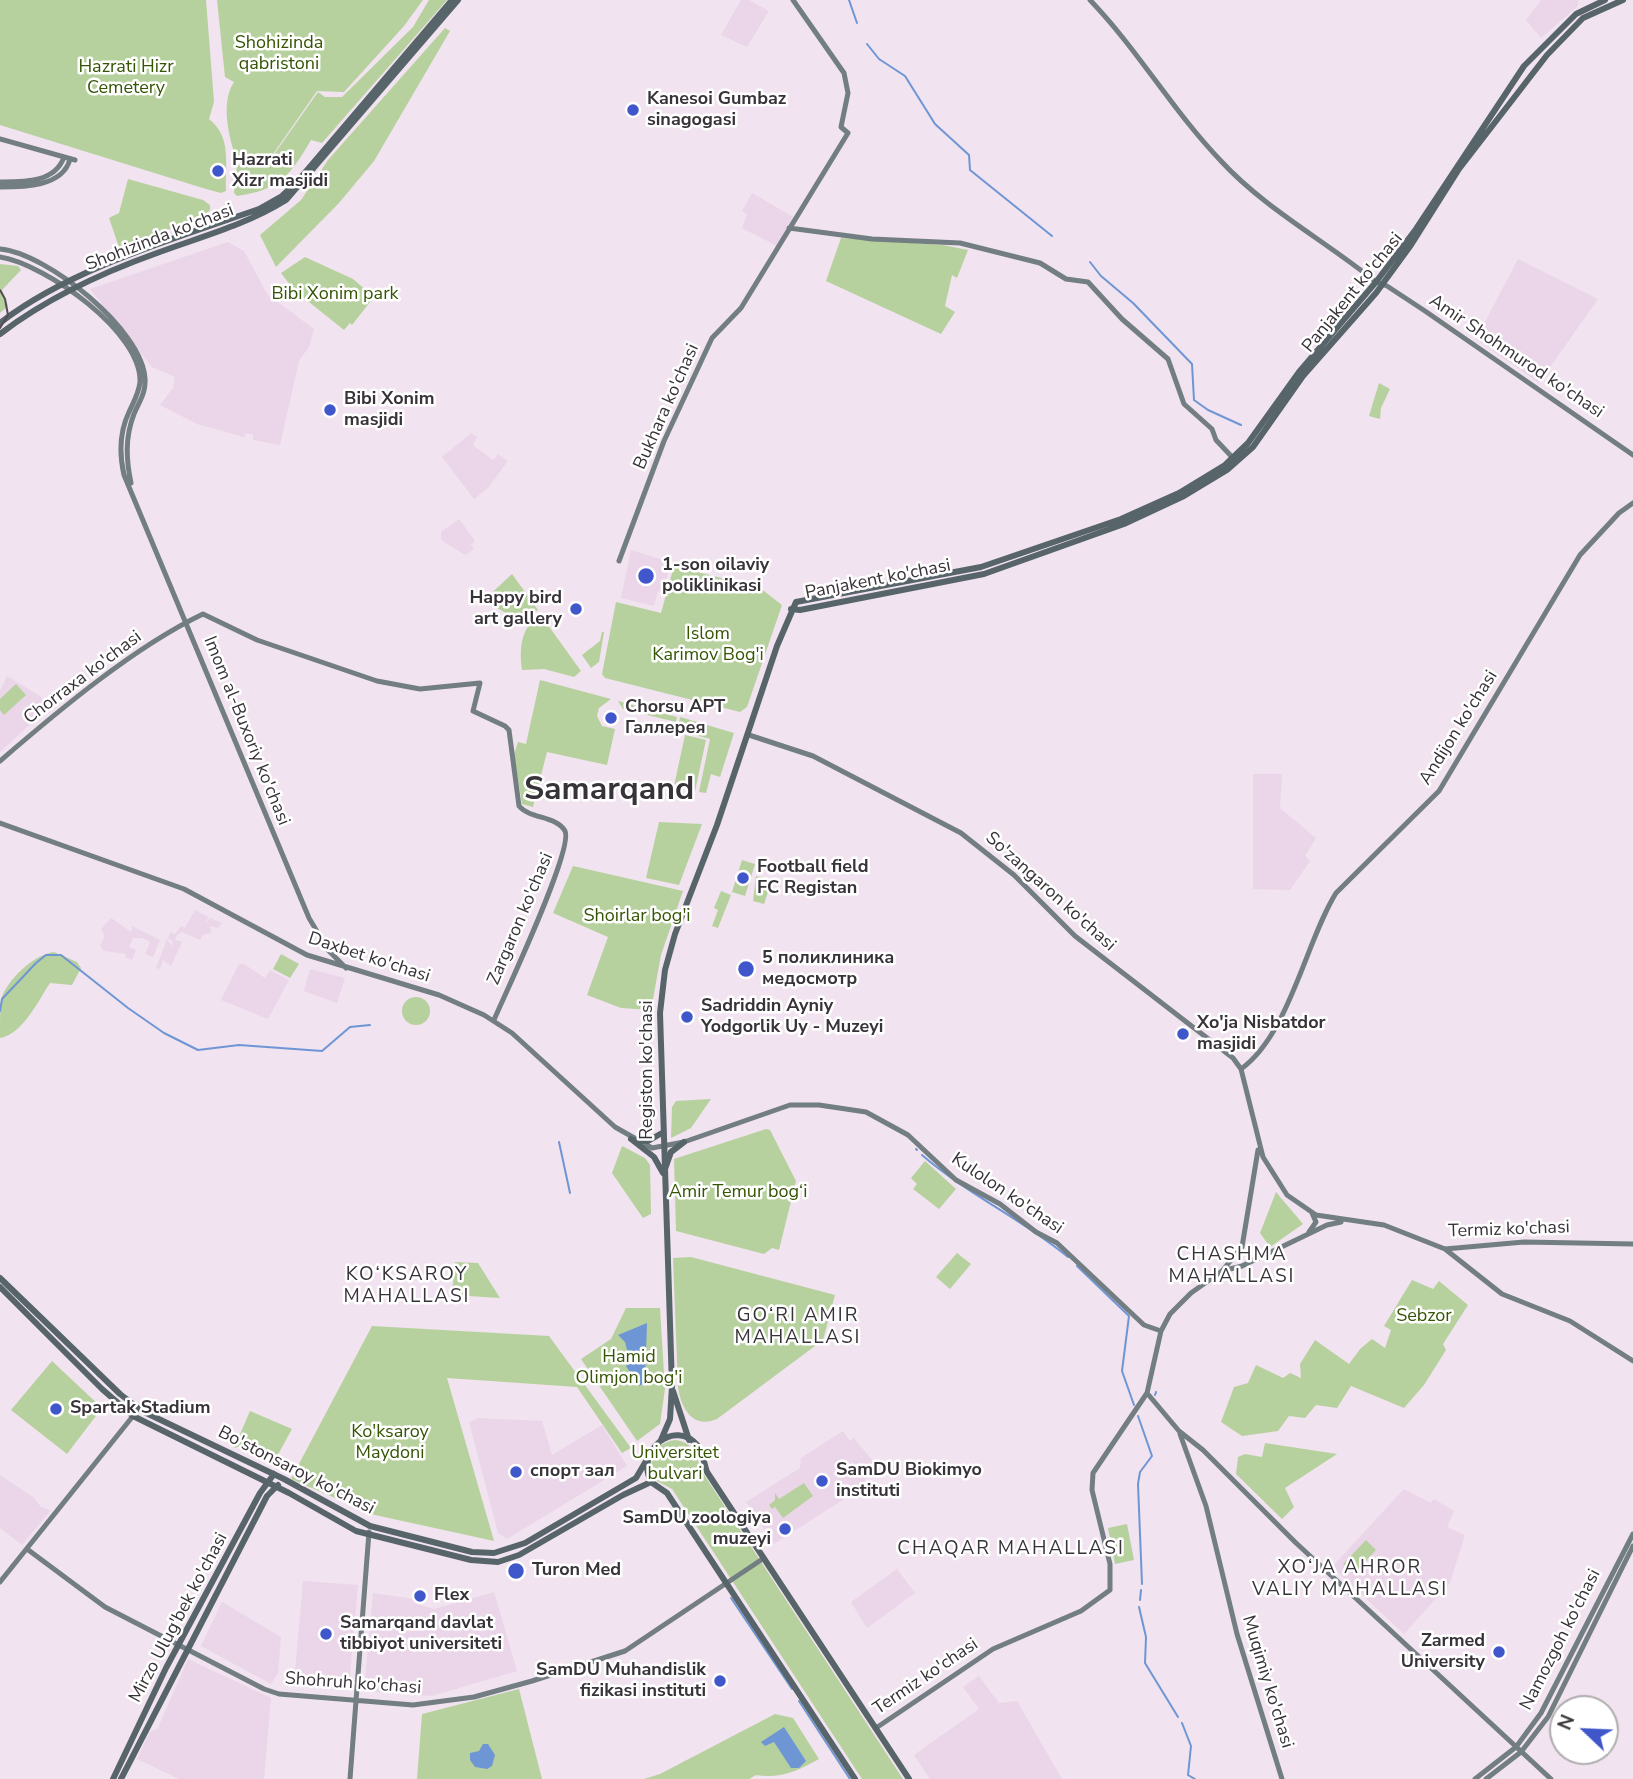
<!DOCTYPE html>
<meta charset="utf-8">
<style>
body{margin:0}
#map{position:relative;width:1633px;height:1779px;overflow:hidden;background:#f1e3ef;font-family:"Nunito Sans",sans-serif}
canvas{display:block}
.north{position:absolute;left:1549px;top:1695px;width:70px;height:70px;box-sizing:border-box;background:#fff;border:2px solid #afadaf;border-radius:50%;rotate:293deg;font-size:19px;font-weight:700;line-height:28px;text-align:center;color:#383338}
.north::after{content:'';display:block;margin:auto;width:24px;height:32px;background:#3f57ca;clip-path:polygon(50% 0,100% 100%,50% 72%,0 100%)}
</style>
<div id="map">
<canvas width="1633" height="1779"></canvas>
<div class="north">N</div>
</div>
<script>
const c = document.querySelector('canvas').getContext('2d');
c.lineJoin = 'round';
function fillPath(path, color) { c.fillStyle = color; c.fill(path, 'evenodd'); }
function strokePath(path, color, width, dash) { c.strokeStyle = color; c.lineWidth = width; c.lineCap = dash ? 'butt' : 'round'; c.setLineDash(dash || []); c.stroke(path); }
function label(font, color, halo, rows, align = 'center') {
  c.font = font + ' "Nunito Sans",sans-serif'; c.lineWidth = 5; c.setLineDash([]); c.textBaseline = 'middle'; c.strokeStyle = halo; c.fillStyle = color; for (const [text, x, y, turn = 0] of rows) {
    c.save(); c.translate(x, y); c.rotate((+turn || 0) * Math.PI / 180); c.textAlign = isNaN(turn) ? turn : align; if (halo) c.strokeText(text, 0, 0); c.fillText(text, 0, 0); c.restore();
  }
}
const built = new Path2D(`
 M741,0H749L769,11L747,47L721,35Z
 M1541,0H1578V6L1541,38L1526,20Z
 M752,193L795,218L779,247L742,228L747,214L742,211Z
 M228,242L244,251L267,294L314,329L309,347L299,361L280,445L253,440V434L246,433L244,437L197,424L160,405L173,388L175,377L152,367L90,289Z
 M1518,259L1598,299L1539,383L1476,339Z
 M471,433L477,437L473,445L493,460L498,454L508,461L488,488L474,499L442,457Z
 M459,519L475,541L471,545L474,549L465,555L441,540V532Z
 M631,550L670,562L664,592L658,591L654,606L621,598Z
 M7,676L40,696L49,707L0,752V691Z
 M1253,774H1282L1280,808L1316,838L1305,856L1310,861L1290,890L1253,889Z
 M195,910L208,917L206,923L210,918L222,923L218,928L210,926L211,933L203,935L200,940L182,932L177,935L175,940L182,942L171,966L163,960L160,969L156,968L167,939L172,946L173,942L168,938L171,932L175,934L181,926L185,928Z
 M111,918L131,932L132,926L160,940L153,957L145,954L150,942L142,938H133L129,947L136,950L132,960L125,957L126,954L104,951L100,946L105,936L101,929Z
 M239,964H244L265,978L270,970L289,980L268,1019L221,1000Z
 M310,969L345,978L337,1003L304,991Z
 M479,1418L542,1421L552,1455L602,1425L627,1466L507,1539L498,1533L469,1422Z
 M843,1431L850,1441L854,1438L876,1465L871,1472L858,1490L774,1544L746,1502L800,1468L801,1458Z
 M0,1475L33,1497L41,1507L51,1510L22,1545L0,1528Z
 M1404,1489L1431,1503L1434,1499L1454,1511L1447,1527L1465,1535L1450,1583L1404,1634L1332,1567Z
 M897,1569L915,1593L867,1628L851,1602Z
 M303,1581L358,1585L349,1688L294,1684Z
 M494,1592L517,1671L432,1696L364,1691L373,1593L421,1600L420,1605L434,1609Z
 M222,1602L281,1637L278,1673L271,1684L201,1646Z
 M188,1659L271,1698L264,1779H179L137,1759L150,1732L158,1728Z
 M979,1676L999,1703L1017,1701L1062,1779H930L914,1755L979,1709L963,1687Z`);
const green = new Path2D(`
 M0,0H206L214,102L209,119C232,137 225,164 226,191L221,193L206,189L0,125Z
 M217,0H423L404,26L344,92L317,91L269,160L237,161C229,138 220,103 234,82L225,77Z
 M429,0H447L322,143L311,140C290,176 279,190 237,196L234,193L237,165L268,163L318,92L325,97H342L413,27Z
 M445,28L450,31L374,161L339,203L276,267L260,235L301,200L328,160Z
 M128,179L203,200L210,205V210L203,217L119,247L109,218L119,213Z
 M841,238L943,245L968,250L957,278L952,275L945,306L955,312L941,334L826,281Z
 M305,257L353,279L374,297L352,325L350,323L344,330L294,290L281,273Z
 M0,264L18,266L21,270L2,290L8,306L0,313Z
 M1379,383L1390,389L1381,408L1380,419L1369,416Z
 M674,566L760,588L782,605L747,707L740,712L605,678L602,674L616,602L661,613Z
 M512,574L538,610L519,621L484,600Z
 M540,614L581,671L574,677L544,669L522,670C519,647 521,628 540,614Z
 M602,632H604L599,662L591,668L582,655L600,641Z
 M540,680L611,699L599,708L597,716L602,726L615,729L607,765L547,752L533,807L522,804L514,754L518,742L526,744Z
 M16,684L26,695L4,715L0,710V699Z
 M618,701L677,717L676,722L623,709Z
 M680,717L734,733L720,777L711,774L706,793L699,792L710,739L687,733L689,725L679,723Z
 M685,735L706,740L695,791L674,786Z
 M659,822L702,824L679,885L646,878Z
 M742,860L755,864L745,896L732,892Z
 M573,866L683,891L661,955L651,1010L621,1008L587,995L608,937L553,913Z
 M756,876L772,880L764,904L753,901Z
 M721,891L731,895L718,928L712,926L718,910L714,908Z
 M54,952L77,962L81,968L72,985L50,983C38,1001 23,1034 0,1038C0,1027 0,1009 1,999C8,979 33,955 54,952Z
 M281,954L299,964L290,978L273,969Z
 M402 1011a14 14 0 1 1 28 0a14 14 0 1 1-28 0Z
 M711,1099L691,1128L671,1138L672,1107L676,1101Z
 M766,1129L770,1130L796,1181L779,1250L772,1248L764,1254L676,1231L674,1159Z
 M622,1146L645,1158L650,1165L651,1214L643,1218L612,1173Z
 M925,1161L956,1189L939,1209L913,1189L917,1184L911,1178Z
 M1276,1192L1303,1224L1270,1247L1260,1233Z
 M957,1253L971,1264L950,1289L936,1277Z
 M691,1257L835,1295L823,1340L717,1419C693,1429 681,1409 678,1387L673,1258Z
 M455,1262L478,1263L500,1298L452,1295Z
 M1412,1280L1433,1289L1439,1281L1468,1305L1443,1344L1446,1350L1424,1385L1404,1408L1351,1386L1337,1408L1316,1405L1305,1418L1289,1416L1278,1431L1242,1436L1221,1422L1234,1387L1248,1383L1256,1365L1283,1378L1290,1373L1301,1378L1300,1364L1315,1340L1349,1364L1360,1349L1372,1339L1385,1348L1391,1330L1384,1326Z
 M626,1308H660L665,1389L660,1424L637,1441L581,1359L611,1339Z
 M372,1326L549,1336L631,1448L622,1453L577,1387L447,1378L494,1541L375,1515L291,1479Z
 M52,1361L102,1408L67,1454L11,1410Z
 M250,1411L292,1429L275,1460H262L240,1446L234,1448Z
 M676,1440C691,1443 698,1451 699,1467L903,1779H862L672,1489L657,1481C645,1462 654,1442 676,1440Z
 M1265,1443L1337,1454L1285,1488L1294,1507L1282,1519L1236,1474L1238,1457L1245,1454L1262,1457Z
 M804,1483L813,1496L783,1518L775,1507L772,1509L769,1505L775,1500V1493L779,1499Z
 M1127,1524L1134,1560L1115,1564L1108,1528Z
 M1366,1540L1376,1550L1354,1574L1343,1564Z
 M519,1689L542,1779H417L422,1714Z
 M775,1714L793,1718L819,1759C798,1771 780,1779 756,1775L749,1779H644L660,1774Z`);
const water = new Path2D(`
 M647,1323L645,1383L639,1386L626,1366L630,1362L625,1342L618,1335Z
 M784,1727L806,1761L799,1768H791L774,1742L765,1746L761,1742Z
 M483,1744H488L495,1755L492,1766L487,1769L475,1767L470,1760V1753L479,1751Z`);
const stream = new Path2D(`
 M849,0L857,23
 M867,44L879,59L905,76L935,124L969,155L970,170L1052,236
 M1090,262L1101,276L1133,303L1192,364L1194,400L1208,410L1241,425
 M0,1011L2,999L36,963L46,955H61L128,1008L164,1033L198,1050L239,1045L322,1051L350,1027L370,1025
 M559,1142L570,1193
 M916,1149L917,1150
 M922,1155C967,1194 1022,1219 1068,1257
 M1077,1266L1129,1316L1122,1371L1134,1405
 M1155,1395L1156,1392
 M1138,1416L1152,1456L1140,1472L1138,1484L1142,1584
 M731,1598L792,1689
 M1140,1600L1141,1590
 M1139,1607L1146,1637L1145,1663L1178,1717
 M799,1701L850,1779
 M1182,1723L1191,1746L1188,1775L1195,1779`);
const secondary = new Path2D(`
 M1090,0C1138,50 1173,111 1221,161C1264,208 1327,242 1376,282L1387,286L1425,311L1633,455
 M0,139L75,160
 M0,182C23,182 55,183 64,157
 M0,187C23,187 63,187 70,159
 M789,228L872,239L960,243L1040,263L1066,279L1088,282L1122,319L1168,359L1184,404L1212,429L1216,440L1233,458
 M0,249C47,253 143,330 145,379C146,393 139,402 134,414C125,437 126,459 131,483
 M0,257C45,264 142,332 140,382C139,393 133,403 129,412C119,433 119,453 124,475L309,918L328,950L346,968
 M619,561L664,441L712,338L741,308L848,133L841,127L848,93L844,73L793,0
 M749,735L813,756L961,833L1014,875L1075,936L1233,1058L1241,1069L1263,1157L1287,1195L1316,1215L1384,1225L1445,1249L1524,1242L1633,1244
 M0,761C58,711 134,647 203,614L257,640L377,681L420,689L480,683L473,711L505,726L509,730L519,806C530,819 557,816 565,831C574,849 505,994 494,1020
 M0,823L184,889L307,955L439,995L484,1015L512,1033L615,1127L652,1148L684,1142L790,1105H819L866,1112L908,1135L956,1180L1000,1204L1036,1232L1057,1243L1144,1325L1161,1331
 M1241,1069C1289,1035 1306,941 1336,893L1439,791L1580,555L1619,513L1633,503
 M1309,1232L1316,1222L1312,1213
 M1445,1249L1502,1294L1570,1321L1633,1361
 M1222,1271L1242,1266L1327,1225L1341,1222
 M1147,1393L1179,1431L1203,1450L1295,1542L1551,1779
 M1180,1434L1206,1506L1237,1634L1282,1779
 M27,1549L105,1607L264,1689L279,1694L413,1705L474,1697L532,1681L625,1651L764,1558
 M0,1582L133,1416
 M876,1728L993,1649L1081,1611L1110,1590V1564L1092,1490L1093,1473L1147,1393L1161,1331L1170,1314L1191,1293L1222,1271L1242,1247L1258,1150
 M350,1779L369,1532
 M1475,1779L1516,1747L1541,1713L1633,1534
 M1486,1779L1521,1752L1548,1717L1633,1546`);
const primary = new Path2D(`
 M0,323C69,269 176,238 259,209L282,196L297,182L452,0
 M0,334C47,298 101,273 157,253C200,237 246,225 286,200L458,0
 M791,609L800,610L984,574L1124,524L1184,496L1227,470L1253,447L1303,376L1376,293L1411,245L1459,169L1547,55L1583,18L1623,0
 M631,1139L654,1157L663,1173
 M633,1140L648,1141L662,1133
 M665,1169L671,1152L684,1142
 M0,1278L120,1394L142,1411L284,1479L370,1526L472,1552L494,1553L525,1543L636,1478L646,1461
 M0,1287L102,1389L133,1416L289,1493L356,1531L471,1560L498,1562L519,1555L623,1495L651,1482
 M673,1391L689,1440
 M661,1440L670,1419L672,1386L660,1013L665,970L675,934L717,825L777,646L796,602L981,567L1121,519L1179,493L1225,465L1248,443L1299,372L1376,282L1416,229L1524,66L1576,14L1605,0
 M113,1779L166,1668L260,1493L274,1474
 M121,1779L267,1496L278,1485
 M855,1779L667,1493L651,1482C635,1450 675,1418 698,1446C703,1452 704,1464 707,1472L909,1779`);
const tram = new Path2D(`
 M0,290L5,299L8,315L0,328`);
const markers = [
 [633,110,7,"#3f57ca"],
 [218,171,7,"#3f57ca"],
 [330,410,7,"#3f57ca"],
 [646,576,9,"#3f57ca"],
 [576,609,7,"#3f57ca"],
 [611,718,7,"#3f57ca"],
 [743,878,7,"#3f57ca"],
 [746,969,9,"#3f57ca"],
 [687,1017,7,"#3f57ca"],
 [1183,1034,7,"#3f57ca"],
 [56,1409,7,"#3f57ca"],
 [516,1472,7,"#3f57ca"],
 [822,1481,7,"#3f57ca"],
 [785,1529,7,"#3f57ca"],
 [516,1571,9,"#3f57ca"],
 [420,1596,7,"#3f57ca"],
 [326,1634,7,"#3f57ca"],
 [1499,1652,7,"#3f57ca"],
 [720,1681,7,"#3f57ca"]
];
const parkNames = [
 ["Shohizinda",279,44],
 ["qabristoni",279,65],
 ["Hazrati Hizr",126,68],
 ["Cemetery",126,89],
 ["Bibi Xonim park",335,295],
 ["Islom",708,635],
 ["Karimov Bog'i",708,656],
 ["Shoirlar bog'i",637,917],
 ["Amir Temur bog‘i",738,1193],
 ["Sebzor",1424,1317],
 ["Hamid",629,1358],
 ["Olimjon bog'i",629,1379],
 ["Ko'ksaroy",390,1433],
 ["Maydoni",390,1454],
 ["Universitet",675,1454],
 ["bulvari",675,1475]
];
const poiNames = [
 ["Kanesoi Gumbaz",647,100],
 ["sinagogasi",647,121],
 ["Hazrati",232,161],
 ["Xizr masjidi",232,182],
 ["Bibi Xonim",344,400],
 ["masjidi",344,421],
 ["1-son oilaviy",662,566],
 ["poliklinikasi",662,587],
 ["Happy bird",562,599,"right"],
 ["art gallery",562,620,"right"],
 ["Chorsu АРТ",625,708],
 ["Галлерея",625,729],
 ["Football field",757,868],
 ["FC Registan",757,889],
 ["5 поликлиника",762,959],
 ["медосмотр",762,980],
 ["Sadriddin Ayniy",701,1007],
 ["Yodgorlik Uy - Muzeyi",701,1028],
 ["Xo'ja Nisbatdor",1197,1024],
 ["masjidi",1197,1045],
 ["Spartak Stadium",70,1409],
 ["SamDU Biokimyo",836,1471],
 ["instituti",836,1492],
 ["спорт зал",530,1472],
 ["SamDU zoologiya",771,1519,"right"],
 ["muzeyi",771,1540,"right"],
 ["Turon Med",532,1571],
 ["Flex",434,1596],
 ["Samarqand davlat",340,1624],
 ["tibbiyot universiteti",340,1645],
 ["Zarmed",1485,1642,"right"],
 ["University",1485,1663,"right"],
 ["SamDU Muhandislik",706,1671,"right"],
 ["fizikasi instituti",706,1692,"right"]
];
const streetNames = [
 ["Shohizinda ko'chasi",160,238,-21],
 ["Panjakent ko'chasi",1353,293,-51],
 ["Amir Shohmurod ko'chasi",1516,357,34],
 ["Bukhara ko'chasi",667,407,-66],
 ["Panjakent ko'chasi",878,580,-11],
 ["Chorraxa ko'chasi",83,678,-37],
 ["Andijon ko'chasi",1459,728,-58],
 ["Imom al-Buxoriy ko'chasi",246,731,68],
 ["So'zangaron ko'chasi",1050,892,42],
 ["Zargaron ko'chasi",521,919,-67],
 ["Daxbet ko'chasi",369,958,18],
 ["Registon ko'chasi",648,1070,-90],
 ["Kulolon ko'chasi",1007,1194,34],
 ["Termiz ko'chasi",1509,1230,-2],
 ["Bo'stonsaroy ko'chasi",296,1471,27],
 ["Mirzo Ulug'bek ko'chasi",179,1618,-62],
 ["Namozgoh ko'chasi",1561,1640,-63],
 ["Termiz ko'chasi",926,1677,-34],
 ["Muqimiy ko'chasi",1267,1682,73],
 ["Shohruh ko'chasi",353,1684,4]
];
const neighbourhoodNames = [
 ["CHASHMA",1232,1255],
 ["MAHALLASI",1232,1277],
 ["KO‘KSAROY",407,1275],
 ["MAHALLASI",407,1297],
 ["GO‘RI AMIR",798,1316],
 ["MAHALLASI",798,1338],
 ["CHAQAR MAHALLASI",1011,1549],
 ["XO‘JA AHROR",1350,1568],
 ["VALIY MAHALLASI",1350,1590]
];
const townNames = [
 ["Samarqand",609,791]
];
fillPath(built, '#ead6e8');
fillPath(green, '#b7d19e');
fillPath(water, '#6e96d5');
strokePath(stream, '#6e96d5', 2);
strokePath(secondary, '#727e81', 5);
strokePath(primary, '#57656a', 6);
strokePath(tram, '#534d53', 2);
for (const [x, y, r, color] of markers) { const dot = new Path2D(); dot.arc(x, y, r, 0, 2 * Math.PI); c.fillStyle = color; c.fill(dot); strokePath(dot, '#fff', 2.5); }
label('18px', '#355404', '#fff', parkNames);
label('bold 18px', '#383338', '#fff', poiNames, 'left');
label('18px', '#383338', '#fff', streetNames);
c.letterSpacing = '2px';
label('19px', '#383338', '#fff', neighbourhoodNames);
c.letterSpacing = '0px';
label('bold 32px', '#383338', '#fff', townNames);
</script>
